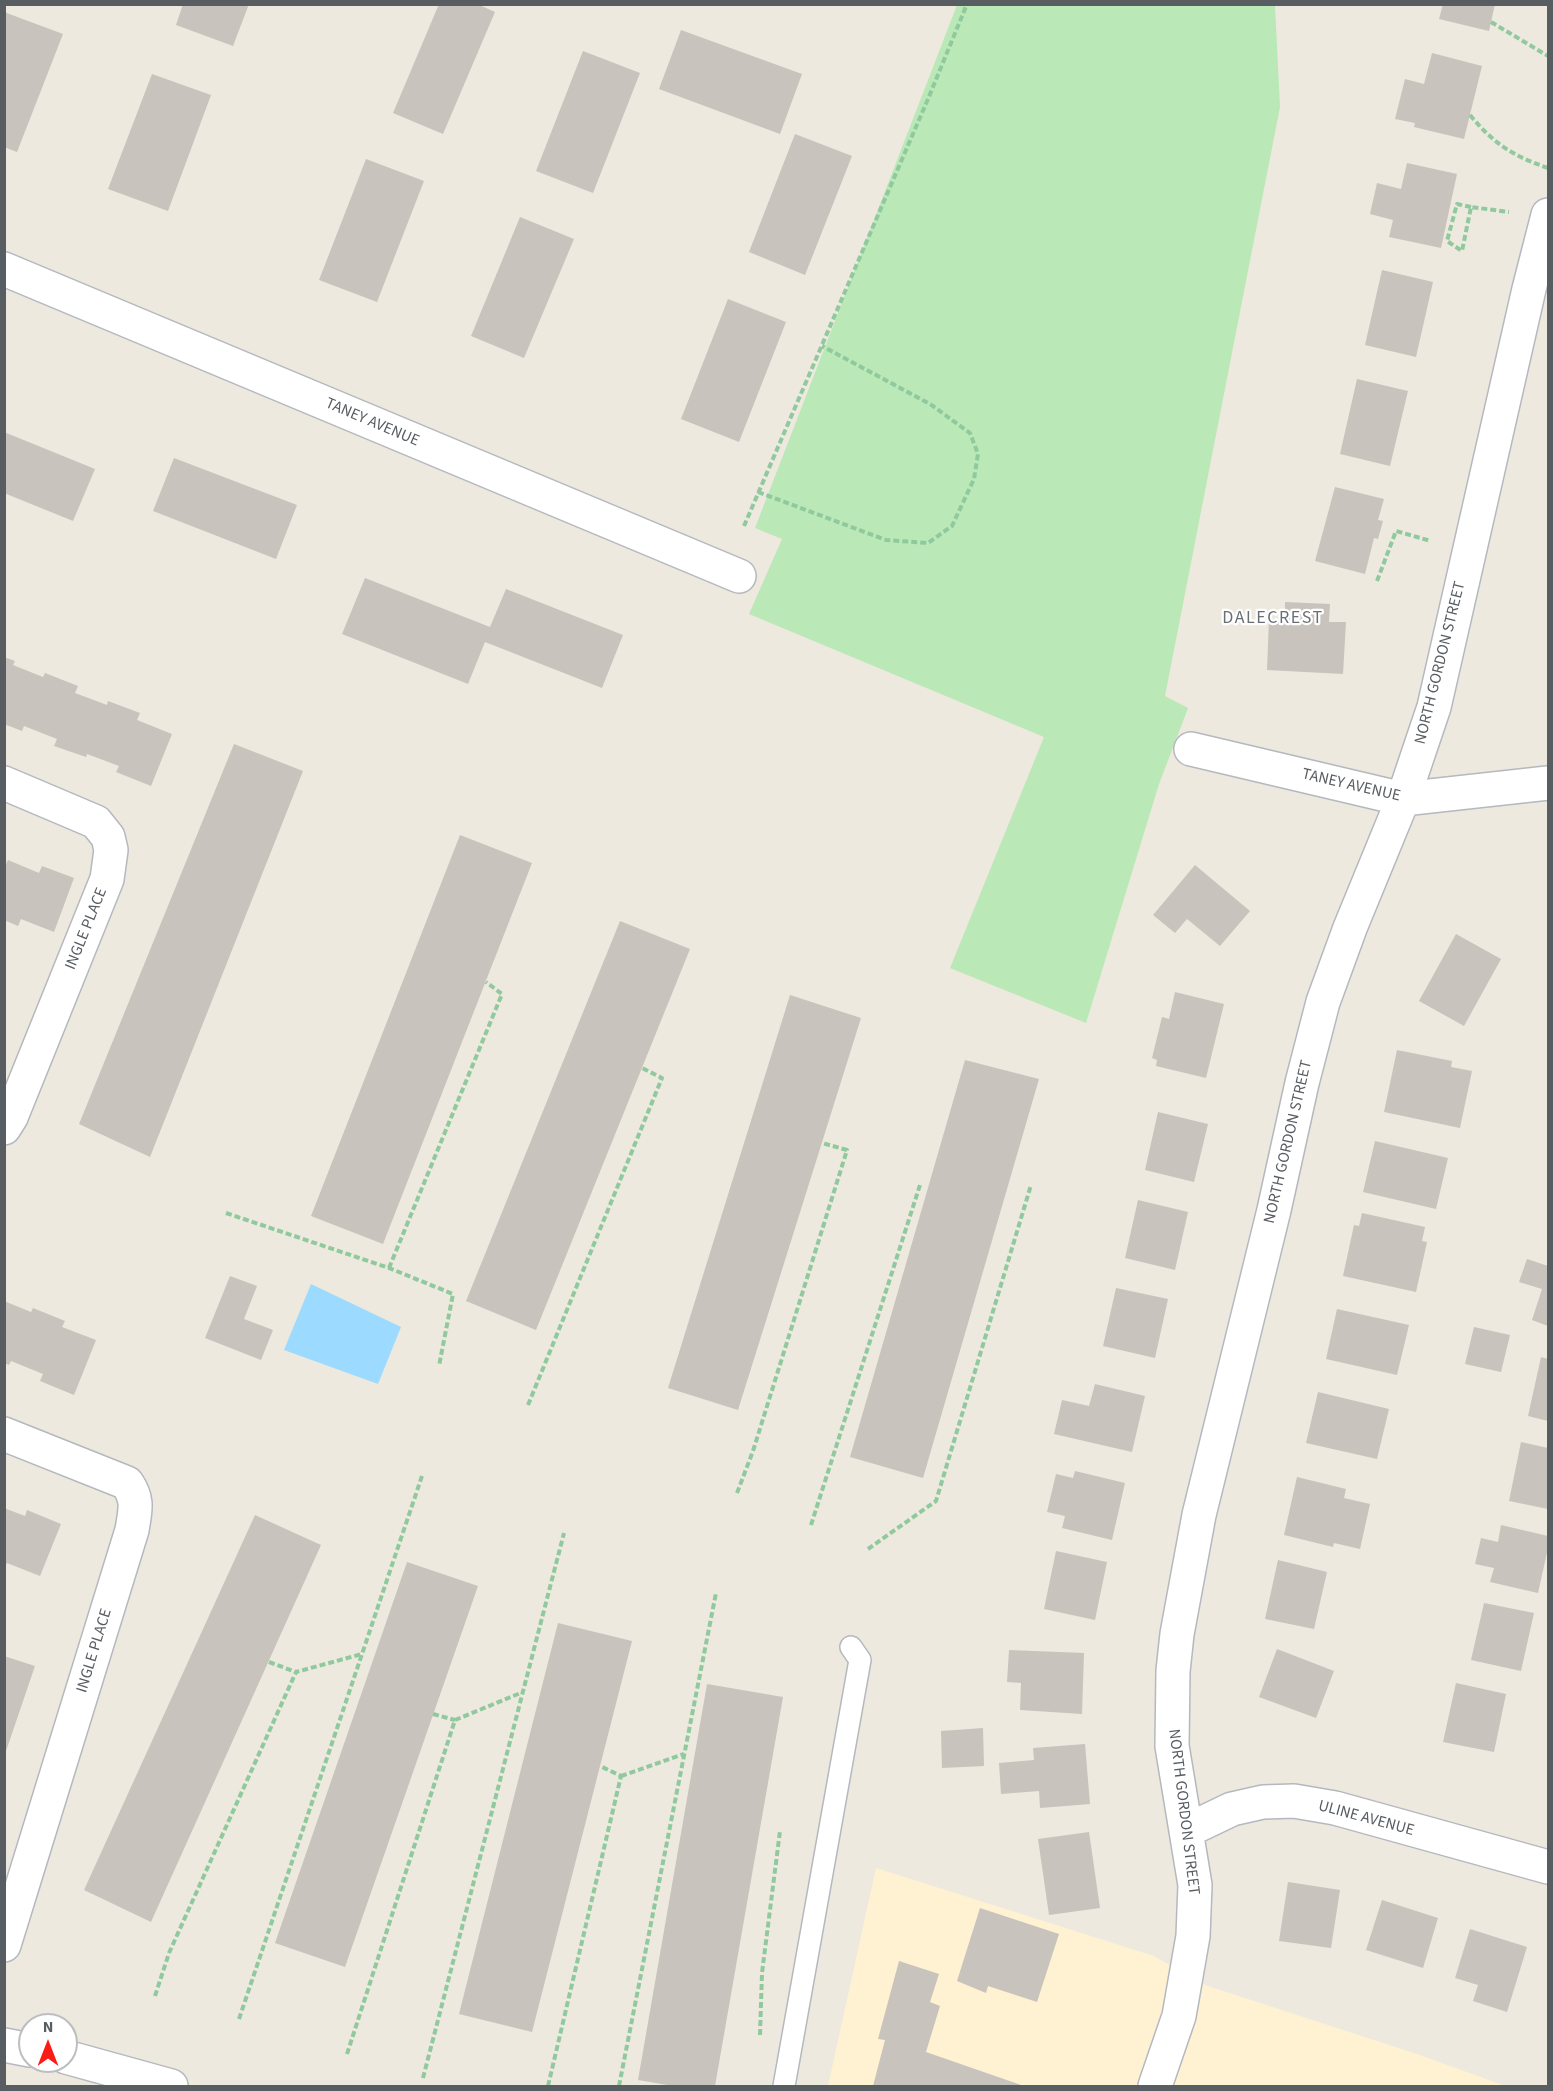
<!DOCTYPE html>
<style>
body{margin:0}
#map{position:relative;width:1553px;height:2091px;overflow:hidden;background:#ede9de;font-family:"Source Sans 3",sans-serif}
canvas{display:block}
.frame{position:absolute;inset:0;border:6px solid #585d62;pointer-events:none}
.north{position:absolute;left:18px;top:2013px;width:60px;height:60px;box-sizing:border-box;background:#fff;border:2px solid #bcbec0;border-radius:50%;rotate:0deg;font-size:16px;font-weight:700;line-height:24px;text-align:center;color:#585d62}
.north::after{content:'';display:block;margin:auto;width:21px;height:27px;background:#fb1b17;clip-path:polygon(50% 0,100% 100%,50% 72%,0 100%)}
</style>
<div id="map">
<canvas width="1553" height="2091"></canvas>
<div class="frame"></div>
<div class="north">N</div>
</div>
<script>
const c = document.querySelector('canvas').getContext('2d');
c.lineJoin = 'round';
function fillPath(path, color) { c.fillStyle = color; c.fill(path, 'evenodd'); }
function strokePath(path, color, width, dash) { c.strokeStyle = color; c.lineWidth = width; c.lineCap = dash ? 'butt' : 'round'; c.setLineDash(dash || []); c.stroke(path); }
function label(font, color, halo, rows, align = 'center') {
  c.font = font + ' "Source Sans 3",sans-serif'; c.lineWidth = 4.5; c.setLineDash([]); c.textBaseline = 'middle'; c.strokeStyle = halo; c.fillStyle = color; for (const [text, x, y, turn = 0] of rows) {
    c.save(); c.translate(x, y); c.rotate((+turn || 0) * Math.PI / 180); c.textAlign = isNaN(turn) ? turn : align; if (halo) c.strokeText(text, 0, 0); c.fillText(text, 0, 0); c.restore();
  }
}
const commercial = new Path2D(`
 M876,1868L1154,1956L1205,1985L1420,2055L1505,2086H828Z`);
const green = new Path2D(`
 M957,5H1275L1280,107L1165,696L1188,708L1159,784L1086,1023L950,968L1044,737L749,614L782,539L755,528Z`);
const water = new Path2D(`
 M311,1284L401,1327L378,1384L284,1350Z`);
const building = new Path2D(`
 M183,4H249L233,46L176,25Z
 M439,4H477L495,12L443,134L393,113Z
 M1443,4H1495L1489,31L1439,19Z
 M4,12L63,34L17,152L4,147Z
 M681,30L802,74L780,134L659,89Z
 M583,51L640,73L593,193L536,171Z
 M1432,53L1482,66L1464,139L1414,127L1415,123L1395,119L1405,79L1424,84Z
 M152,74L211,95L168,211L108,189Z
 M795,134L852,156L805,275L749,252Z
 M366,159L424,181L377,302L319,280Z
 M1407,163L1457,174L1441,248L1389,237L1393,220L1370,214L1377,183L1401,189Z
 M520,217L574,239L524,358L471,336Z
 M1382,270L1433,282L1416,357L1365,345Z
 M728,299L786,322L739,442L681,419Z
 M1357,379L1408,391L1390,466L1340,454Z
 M4,432L95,469L73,521L4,493Z
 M174,458L297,505L276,559L153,511Z
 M1335,487L1384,499L1378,520L1383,521L1378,539L1374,538L1365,574L1315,561Z
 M365,578L490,627L506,589L623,635L602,688L485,642L468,684L342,634Z
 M1285,602L1330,604L1329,622H1346L1343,674L1267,670L1269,619L1285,620Z
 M4,657L15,661L13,665L43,677L45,673L78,686L75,693L107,705L108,701L140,713L137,720L172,734L151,786L116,772L119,766L87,754L86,757L54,746L57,739L24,726L22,731L4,724Z
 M234,744L303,771L150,1157L79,1124Z
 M460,835L532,863L383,1244L311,1216Z
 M8,860L39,873L42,866L74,878L54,932L21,919L18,926L4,920V863L6,864Z
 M1195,865L1250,911L1220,946L1187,919L1175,933L1153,915Z
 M620,921L690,949L536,1330L466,1301Z
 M1456,934L1501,959L1464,1026L1419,1001Z
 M1175,992L1224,1004L1206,1078L1156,1066L1157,1060L1152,1058L1162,1017L1169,1019Z
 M790,995L861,1018L738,1410L668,1388Z
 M1397,1050L1452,1061L1451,1067L1472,1071L1460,1128L1384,1112Z
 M965,1060L1039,1079L923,1478L850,1457Z
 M1158,1112L1208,1124L1194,1182L1145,1170Z
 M1375,1141L1448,1158L1436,1209L1363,1192Z
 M1138,1200L1188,1212L1175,1270L1125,1258Z
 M1362,1213L1425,1227L1422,1241L1427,1242L1416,1292L1343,1276L1354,1225L1359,1226Z
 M1527,1259L1548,1266V1326L1532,1320L1542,1289L1519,1282Z
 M230,1276L257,1286L244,1319L273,1330L261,1360L205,1338Z
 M1116,1288L1168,1299L1155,1358L1103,1346Z
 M4,1301L31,1312L33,1308L65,1321L62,1327L96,1340L74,1395L40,1381L43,1374L11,1361L9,1365L4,1363Z
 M1337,1309L1409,1325L1397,1375L1326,1359Z
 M1474,1327L1510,1335L1501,1372L1465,1364Z
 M1541,1357L1548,1359V1421L1528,1416Z
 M1095,1384L1145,1396L1132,1452L1054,1434L1062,1400L1089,1406Z
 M1318,1392L1389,1409L1377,1459L1306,1443Z
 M1521,1442L1548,1448V1509L1509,1501Z
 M1075,1471L1125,1483L1112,1540L1062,1528L1065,1516L1047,1512L1056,1474L1073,1478Z
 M1297,1477L1346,1489L1344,1498L1370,1504L1360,1549L1334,1543L1333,1547L1284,1535Z
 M4,1508L25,1516L27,1510L61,1524L40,1576L7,1563L4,1568Z
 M255,1515L321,1545L151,1922L84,1890Z
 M1501,1525L1548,1536V1548L1538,1593L1490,1582L1494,1568L1475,1564L1481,1538L1498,1542Z
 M1056,1551L1107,1562L1095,1620L1044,1609Z
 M1278,1560L1327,1572L1314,1629L1265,1619Z
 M407,1562L478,1586L345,1967L275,1943Z
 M1484,1603L1534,1613L1521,1671L1471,1660Z
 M558,1623L632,1641L532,2032L459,2014Z
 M1277,1649L1334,1671L1316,1718L1259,1697Z
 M1009,1650L1084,1653L1082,1714L1020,1710L1021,1683L1007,1682Z
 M4,1656L35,1666L5,1754H4Z
 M1456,1683L1506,1694L1494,1752L1443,1742Z
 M707,1684L783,1697L715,2086H673L638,2080Z
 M983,1728L984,1766L942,1768L941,1731Z
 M1085,1744L1090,1804L1040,1808L1039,1791L1001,1794L999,1763L1034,1760L1033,1748Z
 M1089,1832L1100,1908L1049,1915L1038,1839Z
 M1288,1882L1340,1890L1331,1948L1279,1941Z
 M1382,1900L1438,1918L1423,1968L1366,1950Z
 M980,1908L1059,1934L1037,2002L988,1986L986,1993L957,1981Z
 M1470,1929L1527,1947L1507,2012L1473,2001L1478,1985L1455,1978Z
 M899,1961L939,1974L930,2002L940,2006L926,2052L1024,2086H873L885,2040L878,2039Z`);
const path = new Path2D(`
 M1491,22L1548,56
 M1470,115C1494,144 1513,156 1548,168
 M1471,207L1457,204L1447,241L1462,251L1471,207L1509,212
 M758,492L886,540L928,543L952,526L974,479L978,454L970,433L930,404L822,346
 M744,526L928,99L967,4
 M1377,581L1396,531L1431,541
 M226,1213L389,1268L453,1294L439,1366
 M389,1268L502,994L486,982
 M528,1405L662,1078L642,1068
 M737,1493L753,1451L847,1150L822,1143
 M811,1525L920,1185
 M868,1549L936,1501L1031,1185
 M269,1662L296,1672
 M433,1714L455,1720
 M621,1776L684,1754
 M155,1996L169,1953L296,1672L362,1654
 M239,2019L422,1476
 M760,2035L762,1973L780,1831
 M347,2054L455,1720L523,1692
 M423,2078L564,1533
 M548,2086L621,1776L600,1766
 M619,2086L716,1593`);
const service = new Path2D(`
 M784,2086L860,1660L851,1647`);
const minor = new Path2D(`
 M4,269L739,576
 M1191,749L1403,799L1548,783
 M4,783L96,822L108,837L111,850L107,879L11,1117L4,1128
 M4,1434L127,1483C139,1501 135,1510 132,1530L4,1945
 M1186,1831L1232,1809L1263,1802L1294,1801L1335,1808L1548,1867
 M4,2045L30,2050
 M66,2057L171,2086
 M1155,2086L1179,2016L1193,1936L1195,1885L1172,1746L1173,1671L1177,1634L1199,1515L1274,1210L1302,1083L1323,1002L1350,928L1403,799L1434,707L1529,289L1548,215`);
const streetNames = [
 ["TANEY AVENUE",372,423,23],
 ["NORTH GORDON STREET",1441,663,-76],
 ["TANEY AVENUE",1351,786,13],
 ["INGLE PLACE",87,929,-68],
 ["NORTH GORDON STREET",1289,1142,-77],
 ["INGLE PLACE",95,1651,-73],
 ["NORTH GORDON STREET",1183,1812,83],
 ["ULINE AVENUE",1366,1819,15]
];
const neighbourhoodNames = [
 ["DALECREST",1273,619]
];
fillPath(commercial, '#fff2d2');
fillPath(green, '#bae8b7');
fillPath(water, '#9ddaff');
fillPath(building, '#c8c3bc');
strokePath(service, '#b5b8be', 24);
strokePath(minor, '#b5b8be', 36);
strokePath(path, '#90c99d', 4, [6, 3]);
strokePath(service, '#fff', 21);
strokePath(minor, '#fff', 33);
label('16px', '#585d62', '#fff', streetNames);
c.letterSpacing = '1.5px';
label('18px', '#696f74', '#fff', neighbourhoodNames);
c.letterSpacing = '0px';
</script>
